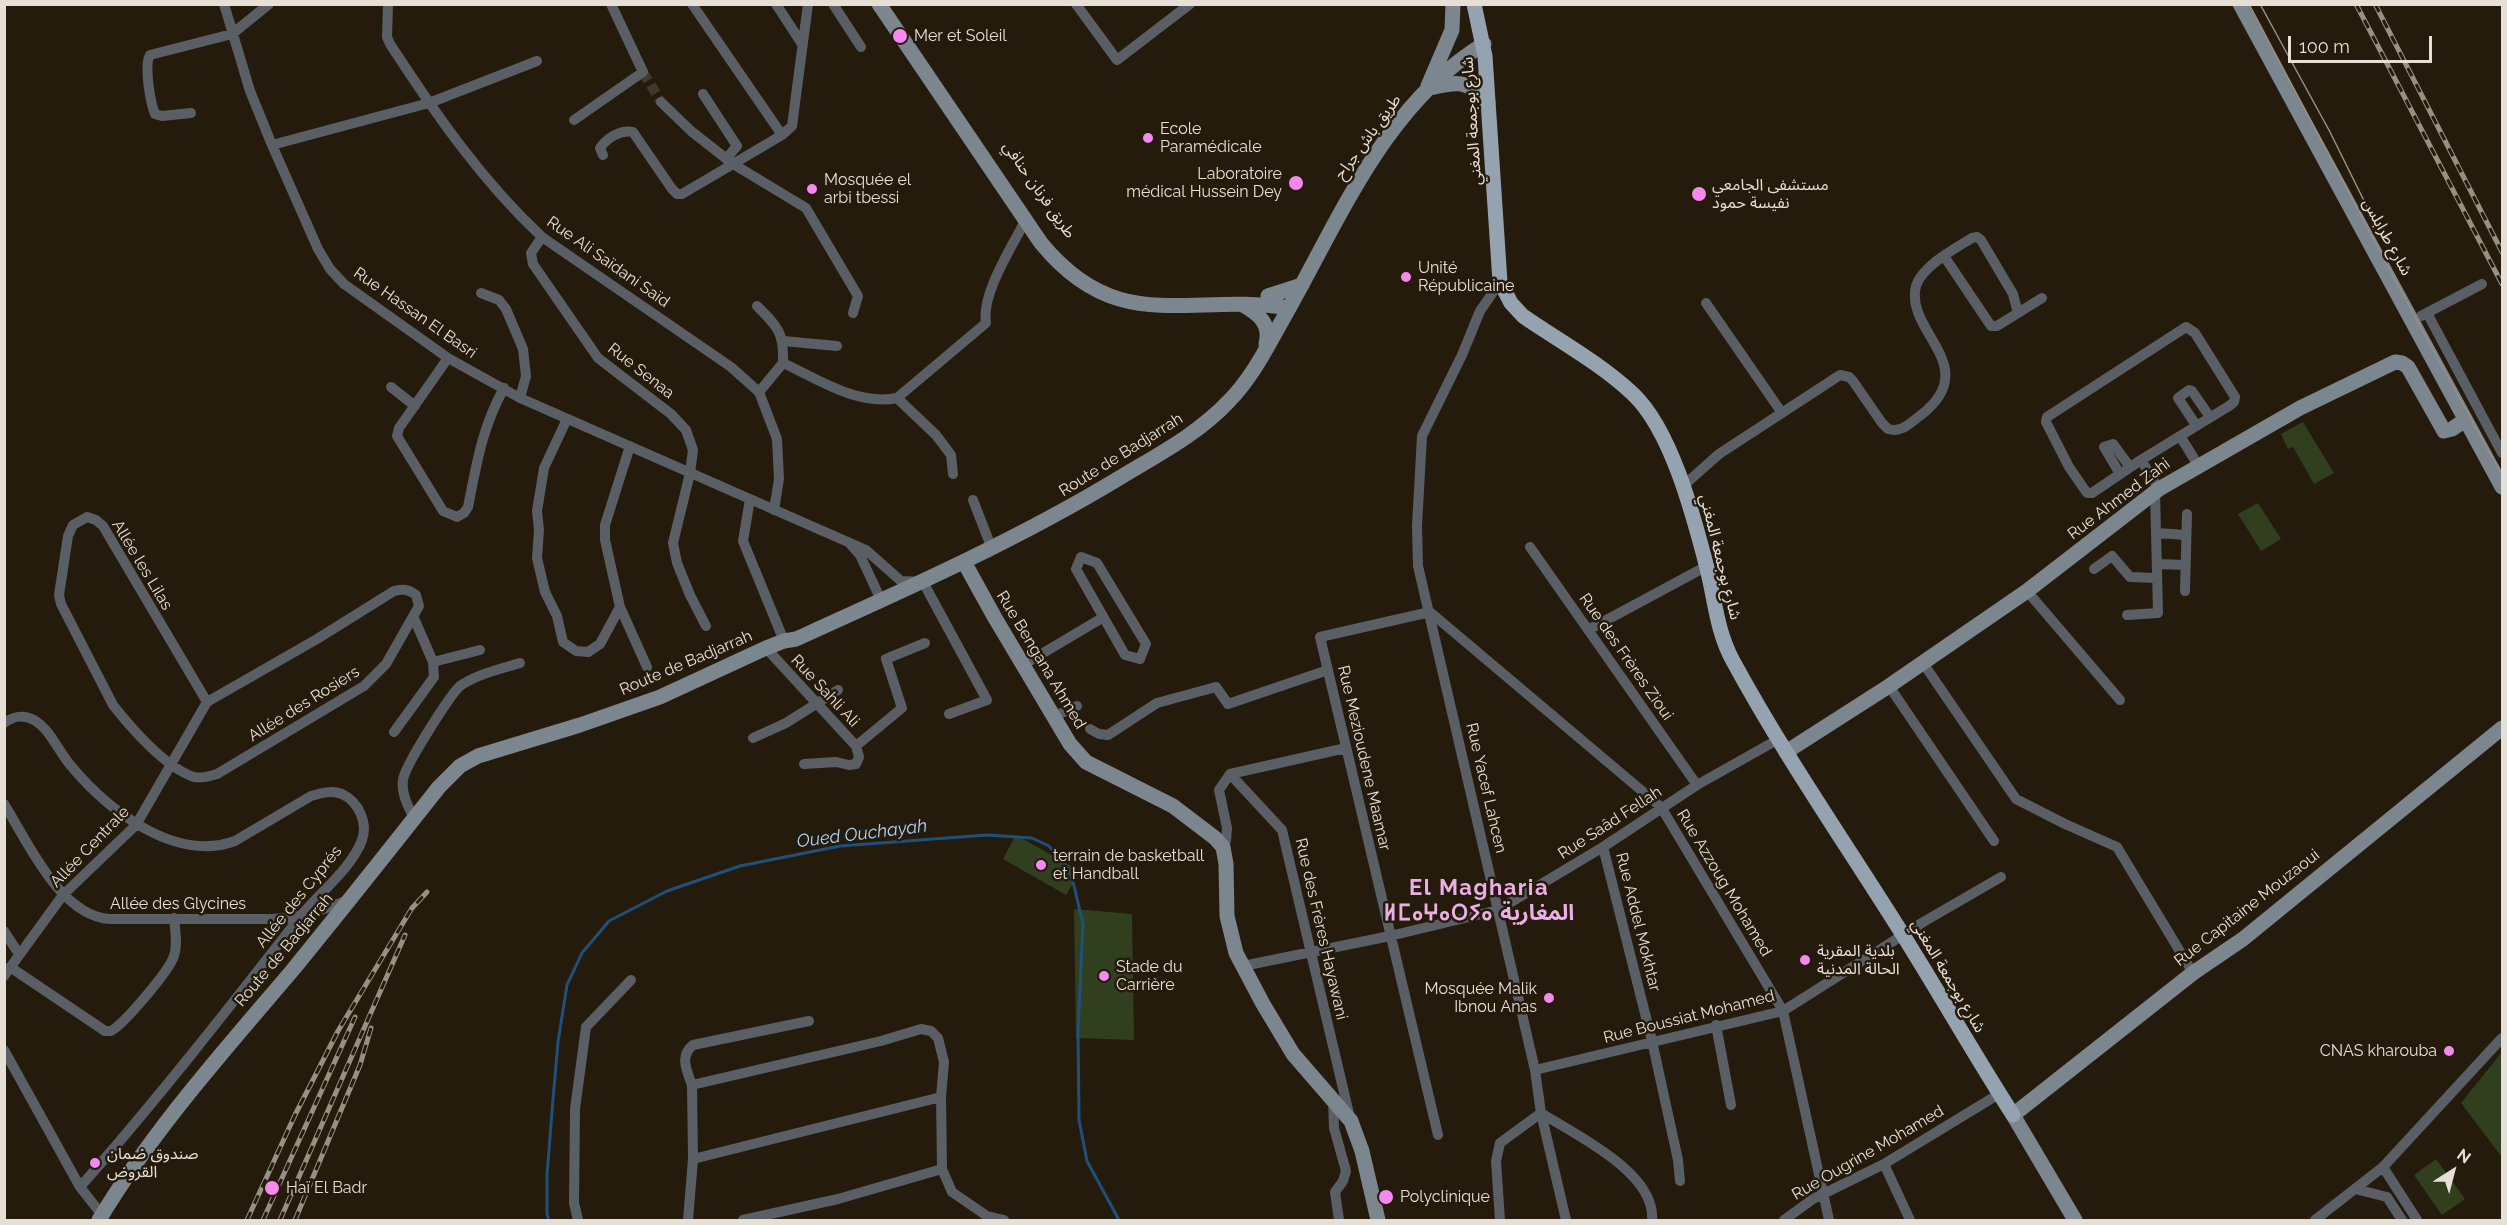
<!DOCTYPE html>
<meta charset="utf-8">
<style>
body{margin:0}
#map{position:relative;width:2507px;height:1225px;overflow:hidden;background:#251b0d;font-family:Raleway,sans-serif}
canvas{display:block}
.frame{position:absolute;inset:0;border:6px solid #e6dfd6;pointer-events:none}
.north{position:absolute;left:2423px;top:1141px;width:60px;height:60px;-webkit-text-stroke:4px #251b0d;paint-order:stroke;rotate:36deg;font-size:16px;font-weight:700;line-height:24px;text-align:center;color:#e6dfd6}
.north::after{content:'';display:block;margin:auto;width:21px;height:27px;background:#e6dfd6;clip-path:polygon(50% 0,100% 100%,50% 72%,0 100%)}
.scale{position:absolute;left:2288px;top:36px;width:144px;height:27px;box-sizing:border-box;border:3px solid #e6dfd6;border-top:0;padding-left:8px;font-size:18px;line-height:21px;white-space:nowrap;color:#e6dfd6;-webkit-text-stroke:4px #251b0d;paint-order:stroke}
</style>
<div id="map">
<canvas width="2507" height="1225"></canvas>
<div class="frame"></div>
<div class="north">N</div>
<div class="scale">100 m</div>
</div>
<script>
const c = document.querySelector('canvas').getContext('2d');
c.lineJoin = 'round';
function fillPath(path, color) { c.fillStyle = color; c.fill(path, 'evenodd'); }
function strokePath(path, color, width, dash) { c.strokeStyle = color; c.lineWidth = width; c.lineCap = dash ? 'butt' : 'round'; c.setLineDash(dash || []); c.stroke(path); }
function label(font, color, halo, rows, align = 'center') {
  c.font = font + ' Raleway,"Noto Sans Arabic","Noto Sans Tifinagh",sans-serif'; c.lineWidth = 5; c.setLineDash([]); c.textBaseline = 'middle'; c.strokeStyle = halo; c.fillStyle = color; for (const [text, x, y, turn = 0] of rows) {
    c.save(); c.translate(x, y); c.rotate((+turn || 0) * Math.PI / 180); c.textAlign = isNaN(turn) ? turn : align; if (halo) c.strokeText(text, 0, 0); c.fillText(text, 0, 0); c.restore();
  }
}
const green = new Path2D(`
 M2303,422L2334,473L2314,484L2293,447L2288,449L2281,434Z
 M2258,503L2281,539L2261,551L2238,514Z
 M1016,835L1080,871L1066,895L1003,859Z
 M1074,909L1132,914L1134,1040L1076,1038Z
 M2502,1052V1155L2501,1156L2461,1103Z
 M2436,1159L2465,1199L2442,1215L2414,1175Z`);
const stream = new Path2D(`
 M549,1220L547,1214V1175L553,1099L558,1042L567,985L582,953L609,921L667,891L740,866L840,846L987,835L1032,838L1049,846L1071,873L1083,924L1078,1030L1079,1120L1087,1161L1119,1220`);
const streetTunnel = new Path2D(`
 M643,72L661,102`);
const street = new Path2D(`
 M224,4L250,91L272,145L318,249L330,269L344,284L448,358L520,398L866,550L901,581L923,582L987,700L949,714
 M388,4L387,37L390,44C435,113 481,180 542,237L731,367L759,392L777,439L779,479L774,510
 M692,4L782,135
 M776,4L802,44
 M808,4L792,126L782,135L733,164L806,208L858,296L853,313
 M833,4L861,47
 M1076,4L1117,60L1190,4
 M703,94L737,146L726,159
 M191,113L162,116L155,114C150,102 144,65 150,55L232,34L269,4
 M574,120L643,72L611,4
 M272,145L429,103L537,61
 M603,155L600,148C607,138 621,129 633,132L672,189L677,194H682L733,164L691,131L661,102
 M542,237L531,253L533,264L598,358L671,414L686,430L693,450L690,473L673,543L677,563L690,595L706,626
 M1944,256L1991,326H1997L2042,298
 M1500,282L1480,311L1462,355L1422,436L1417,526L1418,566L1535,1070L1541,1113L1566,1220
 M481,293L499,300L506,309L523,349L526,376L520,398
 M1706,303L1782,413
 M757,306C778,327 784,332 783,363C818,379 857,406 897,398L986,323C981,294 1012,247 1025,221
 M2427,313L2502,453
 M2421,316L2482,284
 M783,341L837,346
 M448,358L399,428L397,436L443,511L457,517L464,513L468,507C477,462 482,428 504,388
 M391,387L415,406
 M759,392L783,363
 M897,398L936,435L951,455L953,474
 M567,419L544,468L537,511L539,530L537,558L545,592L557,616L563,642L576,651L588,652L600,644L620,607
 M2196,425L2178,398L2189,390L2192,391L2210,417
 M630,446L605,525V540L620,607L647,667
 M2141,460L2180,436
 M2120,474L2104,447L2113,444L2130,467
 M1683,486L1719,454L1840,375L1849,377L1853,381L1882,423L1888,429C1902,433 1910,423 1921,415C1984,366 1904,332 1916,286C1922,266 1956,248 1972,238L1977,237L1981,240L2013,294L2018,313
 M2159,489L2141,460L2092,493H2087L2069,467L2046,422L2047,417L2186,327L2195,333L2235,397L2234,402L2229,406L2180,436L2198,465
 M750,499L743,541L784,641
 M973,500L992,549
 M87,517L96,520L103,526L207,702L317,639L394,591C404,589 408,589 416,595L419,606L386,664L364,686L217,774C210,776 201,779 194,777C166,768 131,728 113,705L61,604L59,595L68,536L73,525Z
 M2157,533L2186,535
 M851,545L860,555L881,600
 M1530,547L1697,785
 M1081,557L1097,563L1146,644L1140,659L1125,655L1076,569Z
 M2157,564L2185,565
 M2094,569L2112,556L2130,577L2157,578
 M2027,591L2120,700
 M2185,591L2187,514
 M1430,612L1661,807L1783,1011L1829,1220
 M1430,612L1320,637L1438,1135
 M2127,615L2158,613L2155,492
 M1588,630L1707,566
 M766,648L856,746L902,708L886,659L925,643
 M433,662L480,650
 M1923,663L2016,799L2065,824L2117,847L2193,973
 M1023,665L1102,618
 M1889,686L1994,841
 M1053,717L1077,706
 M4,723C14,716 23,714 34,720C51,730 58,751 71,766C108,810 175,863 235,841L311,796C321,793 332,790 342,794C359,802 368,823 362,840C352,868 318,894 299,918C228,1009 157,1100 80,1187
 M1090,729L1099,734L1108,735L1157,703L1216,687L1228,704L1328,670
 M394,732L434,677L433,662L414,618
 M753,738L786,723L838,690
 M1346,748L1230,774L1282,830L1350,1118
 M804,764L836,762L849,765L856,764L859,757L856,746
 M4,804C28,842 60,916 110,919H273L307,915L346,901
 M414,818C408,806 401,794 403,780C404,767 450,695 460,686C477,674 501,669 520,663
 M1215,838L1226,841L1227,828L1219,790L1230,774
 M1603,847L1652,1041L1678,1160L1680,1181
 M4,931L19,954
 M1243,966L1390,936L1498,910L1603,847L1697,785L1777,740
 M10,967L105,1031H111C125,1023 169,971 174,956C178,944 175,930 174,918
 M4,976L63,895L136,825L207,702
 M1716,1025L1731,1105
 M4,1050L80,1187L102,1215
 M1535,1070L1783,1011L1925,921L2001,877
 M692,1085C687,1071 679,1056 693,1045L809,1021
 M1333,1098L1334,1128L1346,1171L1343,1181L1335,1192L1339,1220
 M1541,1113C1576,1135 1656,1173 1652,1220
 M693,1159L941,1097
 M1884,1164L1910,1220
 M2383,1167L2417,1220
 M2355,1189L2387,1197L2402,1220
 M578,1220L574,1203L575,1109L586,1027L631,980
 M688,1220L693,1159L692,1085L881,1041L921,1029L931,1031L938,1038L944,1062L941,1097L942,1169L952,1192L987,1216L1004,1220
 M743,1220L838,1199L942,1169
 M1500,1220L1496,1161L1500,1143L1541,1113
 M1784,1220L1813,1199L1884,1164L1999,1094
 M2315,1220L2383,1167L2502,1038`);
const secondary = new Path2D(`
 M879,4L1041,243C1119,338 1188,292 1289,308
 M2240,4L2502,487
 M1428,86L1452,30L1453,4
 M1430,88C1459,81 1466,80 1488,102
 M1268,296L1302,285
 M1243,305C1259,314 1271,324 1266,344
 M964,562L995,618L1070,744L1086,762L1173,806L1215,838L1223,847L1226,864L1227,916L1236,953L1263,1004L1293,1054L1351,1121L1362,1151L1378,1220
 M1786,752L1889,686L2027,591L2159,489L2300,408L2395,362L2402,363L2408,367L2444,431L2452,429L2465,420
 M99,1220C153,1130 223,1052 291,972C341,911 390,849 439,787L460,766L478,756L580,725L660,697L766,648L784,641L796,639C907,589 1017,540 1121,477C1159,454 1198,434 1229,401C1252,378 1267,347 1283,319C1339,221 1384,105 1484,44
 M2075,1220L2013,1115L2193,973L2243,939L2502,728`);
const primary = new Path2D(`
 M1474,4L1485,56L1500,282L1511,303L1523,316C1559,341 1600,363 1633,394C1671,430 1693,514 1706,564C1715,598 1716,630 1733,661C1784,755 1846,844 1903,935C1940,994 1975,1056 2013,1115`);
const tram = new Path2D(`
 M2249,4L2416,319L2502,475
 M2260,4L2330,132L2376,225`);
const rail = new Path2D(`
 M2356,4L2502,284
 M2375,4L2502,252
 M247,1220L295,1115L338,1031L412,908L427,892
 M263,1220L355,1017
 M280,1220L405,935
 M295,1220L360,1065L371,1028`);
const markers = [
 [900,36,8,"#f589ef"],
 [1148,138,6,"#f589ef"],
 [1296,183,8,"#f589ef"],
 [812,189,6,"#f589ef"],
 [1699,194,8,"#f589ef"],
 [1406,277,6,"#f589ef"],
 [1041,865,6,"#f589ef"],
 [1805,960,6,"#f589ef"],
 [1104,976,6,"#f589ef"],
 [1549,998,6,"#f589ef"],
 [2449,1051,6,"#f589ef"],
 [95,1163,6,"#f589ef"],
 [272,1188,8,"#f589ef"],
 [1386,1197,8,"#f589ef"]
];
const poiNames = [
 ["Mer et Soleil",914,36],
 ["Ecole",1160,129],
 ["Paramédicale",1160,147],
 ["Laboratoire",1282,174,"right"],
 ["médical Hussein Dey",1282,192,"right"],
 ["Mosquée el",824,180],
 ["arbi tbessi",824,198],
 ["مستشفى الجامعي",1712,185],
 ["نفيسة حمود",1712,203],
 ["Unité",1418,268],
 ["Républicaine",1418,286],
 ["terrain de basketball",1053,856],
 ["et Handball",1053,874],
 ["بلدية المقرية",1817,951],
 ["الحالة المدنية",1817,969],
 ["Stade du",1116,967],
 ["Carrière",1116,985],
 ["Mosquée Malik",1537,989,"right"],
 ["Ibnou Anas",1537,1007,"right"],
 ["CNAS kharouba",2437,1051,"right"],
 ["صندوق ضمان",107,1154],
 ["القروض",107,1172],
 ["Haï El Badr",286,1188],
 ["Polyclinique",1400,1197]
];
const streetNames = [
 ["شارع بوجمعة المغني",1472,121,-94],
 ["طريق باش جراح",1368,137,-54],
 ["طريق فرنان حنافي",1039,190,55],
 ["شارع طرابلس",2387,237,61],
 ["Rue Ali Saïdani Saïd",608,262,35],
 ["Rue Hassan El Basri",415,313,35],
 ["Rue Senaa",641,371,38],
 ["Route de Badjarrah",1121,455,-32],
 ["Rue Ahmed Zahi",2119,499,-37],
 ["شارع بوجمعة المغني",1720,557,76],
 ["Allée les Lilas",142,565,59],
 ["Rue des Frères Zioui",1626,657,55],
 ["Rue Bengana Ahmed",1041,660,59],
 ["Route de Badjarrah",686,663,-23],
 ["Rue Sahli Ali",825,691,47],
 ["Allée des Rosiers",304,704,-32],
 ["Rue Mezioudene Maamar",1364,758,77],
 ["Rue Yacef Lahcen",1486,788,77],
 ["Rue Saâd Fellah",1610,823,-33],
 ["Allée Centrale",90,847,-46],
 ["Rue Azzoug Mohamed",1724,883,59],
 ["Allée des Cyprés",299,897,-51],
 ["Allée des Glycines",178,904],
 ["Rue Capitaine Mouzaoui",2247,908,-38],
 ["Rue Addel Mokhtar",1638,922,76],
 ["Rue des Frères Hayawani",1321,929,77],
 ["Route de Badjarrah",284,950,-50],
 ["شارع بوجمعة المغني",1948,976,59],
 ["Rue Boussiat Mohamed",1689,1017,-14],
 ["Rue Ougrine Mohamed",1868,1153,-30]
];
const waterNames = [
 ["Oued Ouchayah",862,834,-7]
];
const districtNames = [
 ["El Magharia",1479,888],
 ["ⵍⵎⴰⵖⴰⵔⵢⴰ المغارية",1479,913]
];
fillPath(green, '#303f1d');
strokePath(stream, '#1e507c', 3);
strokePath(streetTunnel, '#42382b', 10, [10, 5]);
strokePath(street, '#595f65', 10);
strokePath(secondary, '#7b868f', 15);
strokePath(primary, '#95a3b0', 15);
strokePath(tram, '#989085', 1.5);
strokePath(rail, '#989085', 5);
strokePath(rail, '#251b0d', 3, [9]);
for (const [x, y, r, color] of markers) { const dot = new Path2D(); dot.arc(x, y, r, 0, 2 * Math.PI); c.fillStyle = color; c.fill(dot); strokePath(dot, '#251b0d', 2); }
label('16px', '#e6dfd6', '#251b0d', poiNames, 'left');
label('16px', '#e6dfd6', '#251b0d', streetNames);
label('italic 18px', '#a9d3fc', '#251b0d', waterNames);
c.letterSpacing = '1.5px';
label('bold 22px', '#ebafe6', '#251b0d', districtNames);
c.letterSpacing = '0px';
</script>
